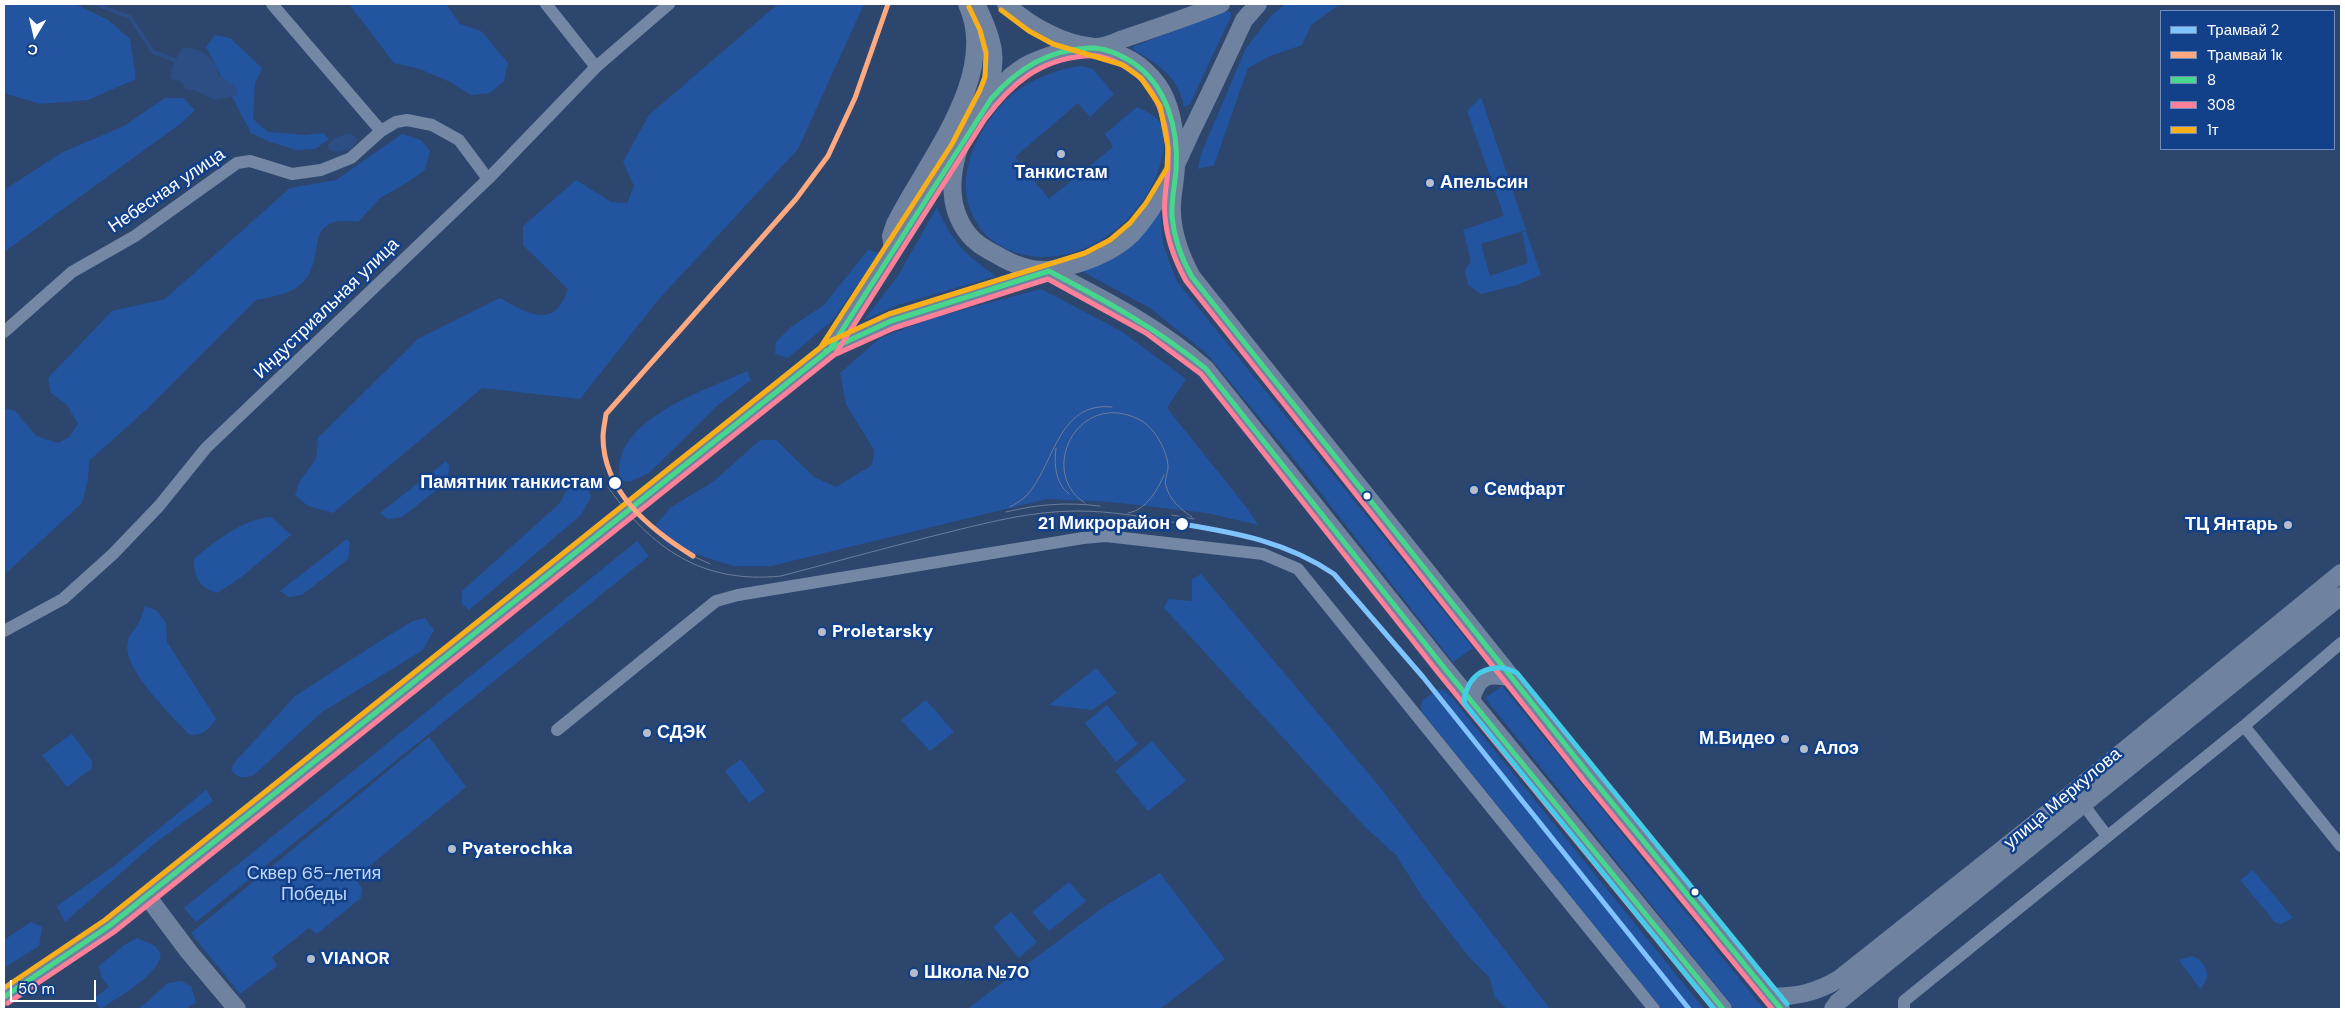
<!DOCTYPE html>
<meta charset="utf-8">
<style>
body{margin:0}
#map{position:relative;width:2345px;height:1013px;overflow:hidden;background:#2d466e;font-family:"DM Sans",sans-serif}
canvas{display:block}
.frame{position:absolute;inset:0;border:5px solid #fff;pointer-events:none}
.legend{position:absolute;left:2160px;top:10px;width:175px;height:140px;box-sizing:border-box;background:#124089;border:1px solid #718cb8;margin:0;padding:6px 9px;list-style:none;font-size:15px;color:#fff}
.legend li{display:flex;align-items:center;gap:10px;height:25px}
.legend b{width:25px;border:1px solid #718cb8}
.north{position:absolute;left:10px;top:10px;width:50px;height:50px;-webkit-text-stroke:4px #124089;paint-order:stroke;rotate:189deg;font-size:14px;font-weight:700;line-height:20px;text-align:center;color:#fff}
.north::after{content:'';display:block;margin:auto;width:18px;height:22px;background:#fff;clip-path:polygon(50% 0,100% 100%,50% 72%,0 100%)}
.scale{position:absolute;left:10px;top:980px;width:86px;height:22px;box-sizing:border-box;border:2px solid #fff;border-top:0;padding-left:6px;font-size:15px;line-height:18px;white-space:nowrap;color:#fff;-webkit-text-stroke:4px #124089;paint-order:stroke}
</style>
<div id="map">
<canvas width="2345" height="1013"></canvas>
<div class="frame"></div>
<ul class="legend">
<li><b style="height:6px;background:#80c4ff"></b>Трамвай 2</li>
<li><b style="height:6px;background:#ffa980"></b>Трамвай 1к</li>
<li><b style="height:6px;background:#46d78d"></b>8</li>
<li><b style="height:6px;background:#ff8098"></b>308</li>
<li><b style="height:6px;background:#f9af1a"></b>1т</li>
</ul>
<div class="north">С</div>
<div class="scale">50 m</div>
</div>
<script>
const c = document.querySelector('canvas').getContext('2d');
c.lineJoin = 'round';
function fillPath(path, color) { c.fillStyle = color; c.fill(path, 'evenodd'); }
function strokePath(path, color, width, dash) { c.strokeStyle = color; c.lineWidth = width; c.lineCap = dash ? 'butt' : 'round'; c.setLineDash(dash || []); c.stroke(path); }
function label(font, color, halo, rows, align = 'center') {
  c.font = font + ' "DM Sans",sans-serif'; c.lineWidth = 5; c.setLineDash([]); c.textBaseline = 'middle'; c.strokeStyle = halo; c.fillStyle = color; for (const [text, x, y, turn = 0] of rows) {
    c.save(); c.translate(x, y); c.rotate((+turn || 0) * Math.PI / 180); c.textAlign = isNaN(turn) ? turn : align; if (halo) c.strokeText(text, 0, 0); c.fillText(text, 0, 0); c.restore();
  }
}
const green = new Path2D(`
 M4,4H75L108,20L130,39L136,79L88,100L40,104L4,93Z
 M349,4H446L460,24L481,31L508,63L504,81L490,93L471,95L450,82L420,69L394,63Z
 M778,4H864L798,149L658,300L580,399L482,388L333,513L308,506L295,495L300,481L316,459L318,438L418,339L500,298C527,313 554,331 568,289L523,245V226L576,180L611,202L627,203L634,186L623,162L649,115Z
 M1285,4H1340L1311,25L1302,45L1270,56L1248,68L1214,165L1198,169L1201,154L1246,48L1271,16Z
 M1228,11L1231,13V16L1190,104L1184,107C1179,77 1158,64 1134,50V46Z
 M215,35L230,38L262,68L255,84L253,119L268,132L305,135L323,133L329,139L315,149L296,150L270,142L251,133L206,47Z
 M1081,66L1093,69L1114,94L1090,117L1078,103L1015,157L1049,199L1113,147L1105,134L1137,107C1147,112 1159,116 1163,128C1167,139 1163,154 1160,165C1143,224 1075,273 1014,252C992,244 978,230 970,209C956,172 980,125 1006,100C1025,82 1055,69 1081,66Z
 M1481,97L1526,230L1481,244L1490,276L1528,263L1522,232L1526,231L1541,275L1517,285L1481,294L1468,285L1465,270L1471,262L1463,230L1504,216L1467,111Z
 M165,98H183L195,110L180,124L4,252V190L63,152L124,126Z
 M402,134L421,140L430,151L425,170L408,182L380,198L358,222C298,214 330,261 300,285C287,295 271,297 256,300L150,406L89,461L88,480L82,503L4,575V408L15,411L36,436L58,443L69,437L78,424L67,405L51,393L48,378L112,311L165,299L290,188L336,180Z
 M1160,205L1163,244L1176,280L1473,648L1453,662L1301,468L1206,353L1150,308L1076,268Z
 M937,207C953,243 964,254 996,276L898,305L864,320L898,276Z
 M868,250L879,253L833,320L788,358L775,354L776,342L791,327L824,305Z
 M1041,289L1121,331L1186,379L1167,408L1247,508L1258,525L1207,513L1110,502L1047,499L771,566H733L668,545L654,527L670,508L714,481L760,440H776L814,477L836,487L872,465L874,450L846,404L840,373L880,338L935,317Z
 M747,371L751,380L718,405L649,473L630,482L620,480C609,420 705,391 747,371Z
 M446,461L449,465L448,481L402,517L388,519L380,513Z
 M583,478L591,497L580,516L469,610L462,604V591L559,504L573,479Z
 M271,517L291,535L243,576L217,593C199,587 194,578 194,559C217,540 241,520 271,517Z
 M347,539L350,543L348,559L302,595L289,597L280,591Z
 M637,541L649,556L196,922L184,908Z
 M1201,574L1379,786L1550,1009H1507L1494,996L1490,978L1469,957L1423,898L1396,855L1364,826L1164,608L1168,599L1192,601V579Z
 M145,606L157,611L166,623L167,642L216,719C208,730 204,735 190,735C173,717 120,667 128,641C129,635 135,629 138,624C141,619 143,612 145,606Z
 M425,618L434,630L423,650L322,712L254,775C244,779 237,778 231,770L235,762L295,696L388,636L413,621Z
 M1096,668L1117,693L1092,710L1049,705Z
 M1502,686L1764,1009H1735L1485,698Z
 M1438,689L1444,690L1452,698L1704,1009H1662L1421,711L1422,701Z
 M926,700L954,732L930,751L901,720Z
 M1107,705L1138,744L1116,762L1085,723Z
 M72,734L92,761V768L67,787L42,755Z
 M429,737L466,787L355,878L362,888L361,898L317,934L309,928L272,957L277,966L240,994L191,933Z
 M1152,741L1186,781L1148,811L1115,771Z
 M741,759L765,791L749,803L725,771Z
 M206,790L213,801L155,843L65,922L57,906L115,865Z
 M2253,870L2293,918L2281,924L2275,922L2240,880Z
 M1160,873L1225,959L1160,1009H967L1105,906Z
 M1069,882L1086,901L1049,931L1032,912Z
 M1011,912L1037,942L1019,958L993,927Z
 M31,922L42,927L39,946L4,968V940Z
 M137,938L155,946L161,954C158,976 119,996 101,1009L93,999L109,987L101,977L99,966L124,945Z
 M2191,956C2207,961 2213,977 2200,989L2179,960Z
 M181,981L191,986L196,1002L186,1009H139L168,983Z`);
const water = new Path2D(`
 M183,48C200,47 216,58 218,74L234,85L238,95L215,100L194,90L186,89L181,81L170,79L175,60Z
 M350,133L358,139L350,150L336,152L329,150L328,144L337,137Z`);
const stream = new Path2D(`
 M95,4L130,17L153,52L175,60`);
const street = new Path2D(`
 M272,4L381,131
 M546,4L596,67
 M4,332L72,272L135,236L237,163L250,161L292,174L321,170L351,158L381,131L396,122L407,120L432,125L459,140L488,179
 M4,631L63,599L113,554L159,506L206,448L488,179L596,67L669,4
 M2341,643L2244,726L2341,846
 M557,730L716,601L738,595L1083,538L1106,536L1263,554L1298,569L1654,1009
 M2083,804L2107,836
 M1904,1009V1001L2244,726`);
const secondary = new Path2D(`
 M976,4C994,40 1001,63 983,100
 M1006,4C1030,26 1062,44 1094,47C1103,48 1115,42 1123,39C1156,28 1189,17 1221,4
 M1258,4L1244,20C1227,57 1210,94 1192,130C1175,167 1159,205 1131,235C1117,248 1099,257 1080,263C1070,266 1058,270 1047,270C1030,271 1012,264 997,255C987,250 976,244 969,235C939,198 954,143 981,109C995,92 1010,73 1031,63C1076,42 1126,41 1158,85C1173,106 1176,139 1176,164C1176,181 1171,196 1172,213C1173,236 1181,257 1192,277L1591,777L1781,1009
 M893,250L891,236L895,224C926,161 1000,76 967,4
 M1049,271C1105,300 1159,327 1206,369L1446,670L1723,1009
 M830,349L953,155
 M1471,700C1478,675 1488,672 1512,678
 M147,896L189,952L237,1009
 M4,997L109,926L147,896L830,349L891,321L1044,272
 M1771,997C1799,996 1815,993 1839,979L2033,825L2341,573
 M1833,1009L1838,1002L2341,596`);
const tram = new Path2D(`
 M1056,448C1054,464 1055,483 1069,494
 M608,487C652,549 702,584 781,576C838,561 896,545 953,531C994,521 1034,511 1077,511C1112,511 1146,517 1182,524
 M1085,503C1036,472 1079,386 1142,421C1155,429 1168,452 1168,467C1168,473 1164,480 1166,486C1170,500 1180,509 1192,517
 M1010,507C1015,504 1021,501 1026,496C1054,467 1057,401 1112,407
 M1006,512C1038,504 1068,502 1100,506
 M1128,513C1146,510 1157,491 1164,475
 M1172,515L1194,519
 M693,556L710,564`);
const bus1 = new Path2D(`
 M826,351L891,321L1049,271C1104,300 1158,329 1206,369L1446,670L1723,1009
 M4,997L109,926L830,349L991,99C1018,68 1048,50 1089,48C1105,47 1119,54 1132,62C1167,85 1179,130 1176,170C1175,185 1171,200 1172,216C1174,238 1181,258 1192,277L1591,777L1781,1009`);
const bus2 = new Path2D(`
 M836,353L985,119C1011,84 1039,60 1084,56C1101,54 1115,60 1130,70C1161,90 1170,132 1168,168C1167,184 1163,200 1165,217C1167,240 1175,261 1186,281L1585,782L1772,1009
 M8,1003L114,932L834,355L894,328L1048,279L1146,333L1201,374L1440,675L1714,1009`);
const bus3 = new Path2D(`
 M820,348L952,144L980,90L985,77L986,53L980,30L969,7
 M4,988L105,920L826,343L889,314L1085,253L1110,240L1130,223L1146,203L1167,168L1168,147L1160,106L1141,78L1123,65L1053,44L1029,31L1001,10`);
const bus4 = new Path2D(`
 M1714,1009L1465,704C1463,699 1465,694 1467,689C1475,669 1498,662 1517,673L1787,1004`);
const tram1 = new Path2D(`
 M1182,524C1237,533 1287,542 1334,574L1423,677L1689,1009`);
const tram2 = new Path2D(`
 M693,556C651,530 603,492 603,437C603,430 605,422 606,414L796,199L828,156L855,98L888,4`);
const markers = [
 [1061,154,5,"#b6becc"],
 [1430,183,5,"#b6becc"],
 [615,483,7,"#fff"],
 [1474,490,5,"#b6becc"],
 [1367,496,4.5,"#fff"],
 [1182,524,7,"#fff"],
 [2288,525,5,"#b6becc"],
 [822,632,5,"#b6becc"],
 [647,733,5,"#b6becc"],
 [1785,739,5,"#b6becc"],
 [1804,749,5,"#b6becc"],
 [452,849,5,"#b6becc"],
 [1695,892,4.5,"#fff"],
 [311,959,5,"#b6becc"],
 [914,973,5,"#b6becc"]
];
const poiNames = [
 ["Танкистам",1061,173,"center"],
 ["Апельсин",1440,183],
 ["Семфарт",1484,490],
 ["ТЦ Янтарь",2278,525,"right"],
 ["Proletarsky",832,632],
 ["СДЭК",657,733],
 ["М.Видео",1775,739,"right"],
 ["Алоэ",1814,749],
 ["Pyaterochka",462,849],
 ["VIANOR",321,959],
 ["Школа №70",924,973]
];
const streetNames = [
 ["Небесная улица",167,191,-34],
 ["Индустриальная улица",327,309,-44],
 ["улица Меркулова",2063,799,-40]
];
const stopNames = [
 ["Памятник танкистам",603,483],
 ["21 Микрорайон",1170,524]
];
const parkNames = [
 ["Сквер 65-летия",314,874],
 ["Победы",314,895]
];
fillPath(green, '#2354a0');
fillPath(water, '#2d4e84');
strokePath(stream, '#2d4e84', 4);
strokePath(street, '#7487a4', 12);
strokePath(secondary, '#6f829f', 18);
strokePath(tram, '#6c7d9b', 1);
strokePath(bus1, '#46d78d', 5);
strokePath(bus2, '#ff8098', 5);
strokePath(bus3, '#f9af1a', 5);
strokePath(bus4, '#46cce9', 5);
strokePath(tram1, '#80c4ff', 5);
strokePath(tram2, '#ffa980', 5);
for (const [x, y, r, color] of markers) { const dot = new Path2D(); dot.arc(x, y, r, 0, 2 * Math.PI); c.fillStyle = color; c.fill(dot); strokePath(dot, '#124089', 2); }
label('bold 18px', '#fff', '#124089', poiNames, 'left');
label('18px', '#fff', '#124089', streetNames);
label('bold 18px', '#fff', '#124089', stopNames, 'right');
label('18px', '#bfd7fc', '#124089', parkNames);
</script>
